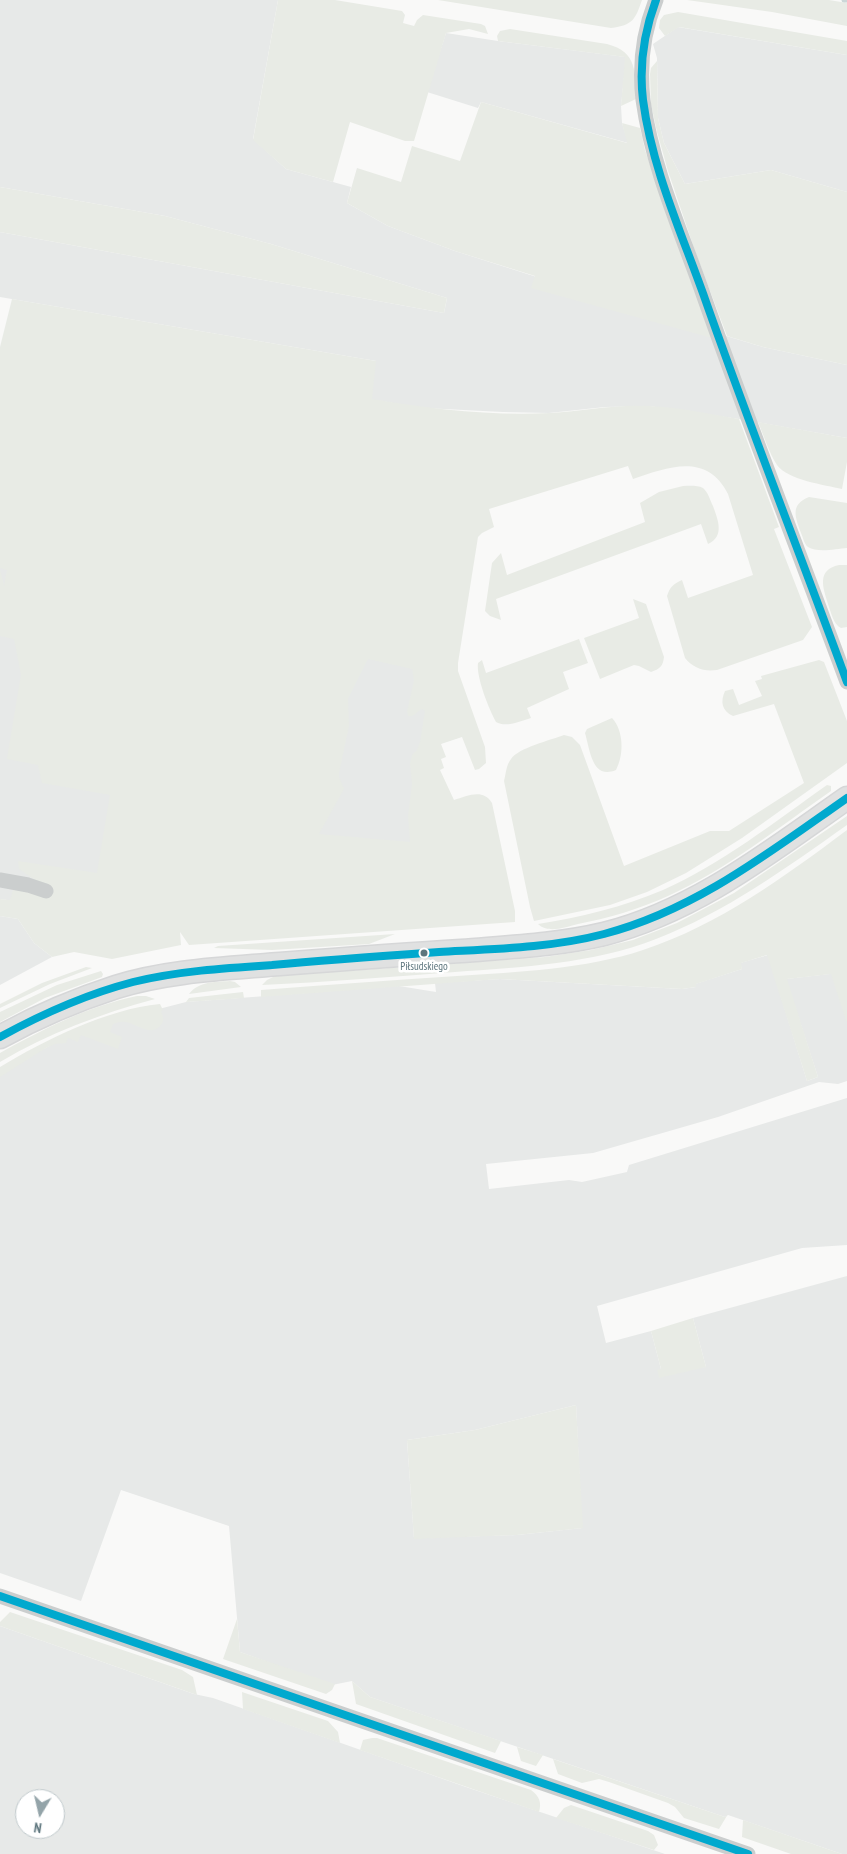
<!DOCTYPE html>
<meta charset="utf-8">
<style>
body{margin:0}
#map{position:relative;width:847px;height:1854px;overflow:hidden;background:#f9f9f8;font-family:"PT Sans Narrow",sans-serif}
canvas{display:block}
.north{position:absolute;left:15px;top:1789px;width:50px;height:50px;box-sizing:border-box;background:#fff;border:1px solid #bfc8cb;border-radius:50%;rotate:189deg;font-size:14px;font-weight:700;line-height:20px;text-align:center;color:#5e767e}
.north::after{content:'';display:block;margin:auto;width:18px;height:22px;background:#94a4a9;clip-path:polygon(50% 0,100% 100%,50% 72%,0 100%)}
</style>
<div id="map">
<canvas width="847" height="1854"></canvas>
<div class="north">N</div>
</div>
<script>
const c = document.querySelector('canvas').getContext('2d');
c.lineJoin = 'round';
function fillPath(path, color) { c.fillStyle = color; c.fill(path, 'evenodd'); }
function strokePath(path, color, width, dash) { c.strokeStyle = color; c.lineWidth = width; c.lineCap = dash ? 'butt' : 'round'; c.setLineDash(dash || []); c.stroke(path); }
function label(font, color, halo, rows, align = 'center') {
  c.font = font + ' "PT Sans Narrow",sans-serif'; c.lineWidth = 5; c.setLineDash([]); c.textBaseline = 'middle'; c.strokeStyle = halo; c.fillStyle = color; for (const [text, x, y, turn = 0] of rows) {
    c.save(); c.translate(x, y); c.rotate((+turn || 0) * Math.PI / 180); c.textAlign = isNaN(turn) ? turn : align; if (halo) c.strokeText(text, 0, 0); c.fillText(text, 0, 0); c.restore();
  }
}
const built = new Path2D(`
 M0,0H278L253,139L286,169L351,187L347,203L388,226L455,251L650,313L763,347L847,365V438L739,419L649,406L605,407L549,413L503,412L424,408L381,401L476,476L410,927L28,903L0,899V429L376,361L0,297V232L444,313L447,298L271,244L165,216L0,187Z
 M678,27L847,55V192L771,170L685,184L664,143L658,118L657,58L653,44Z
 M446,33L498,41L626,57L621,106L622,123L628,143L481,102L478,108L427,92Z
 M0,916L18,919L34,943L52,957L0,985Z
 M768,955L807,1081L818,1077L786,979L847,972V1081L838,1084L819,1082L718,1117L593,1153L486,1164L489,1189L569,1180L582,1182L627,1172L629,1165L847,1098V1245L802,1248L597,1306L606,1343L651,1331L661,1369L706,1367L693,1318L847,1276V1854H842L728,1815L725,1817L370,1697L352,1681L332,1685L240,1652L229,1526L121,1490L81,1601L0,1573V1071L85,1028L186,1002L399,986L436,992L435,983L500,979L682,989L696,987L695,984L742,969L740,963ZM576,1405L582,1528L517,1535L414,1538L407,1440L475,1430Z
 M0,1626L194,1694L213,1698L466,1787L665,1854H0ZM25,1799H55V1829H25Z`);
const green = new Path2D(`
 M278,0H335L402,11L405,15L403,23L414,26L417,20L423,15L481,24L485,26L488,34L469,29L446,33L414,141H405L350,122L333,182L286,169L253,140Z
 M438,0H642C635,20 633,25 611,28Z
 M687,0H829L847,3V26L772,12Z
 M678,12L847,41V55L679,27L665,36L659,28L660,20L664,15Z
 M510,29L607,44C638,52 635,73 636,99L621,106L625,57L498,41L497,36L500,31Z
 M657,61L658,118L664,143L685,184L771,170L847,192V365L763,347L727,336L695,251L668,171L657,132L651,104L650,74L651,68Z
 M481,102L627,143L622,123L640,128L645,150L670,224L712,338L531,288L535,276L455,251L388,226L347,203L357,168L401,182L412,146L460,161Z
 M0,187L165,216L271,244L447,298L444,313L0,232Z
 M12,299L376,361L372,399C430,409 490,416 550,413C583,411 616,404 649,406C679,407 709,414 739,419L779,527L774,529L812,627L803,640L717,670C704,672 693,668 685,658L667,596C670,587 673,584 682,580L688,598L753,575L728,494C707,452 668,467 633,479L628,466L489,509L494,527L482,533L478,537L458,663V671L485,747L486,763L479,769L475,770L462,737L441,744L446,757L441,759L444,768L440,770L454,800C467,796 483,788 492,803L515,911V922L189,945L180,932L181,945L112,959L74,952L52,957L34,943L18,919L0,916V899L10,900L13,890L23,891L38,882L19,869L18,861L97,873L110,795L42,783L38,765L7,759L21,675L14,639L0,636V569L4,586L7,570L0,568V347ZM368,659L412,669L414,680L407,712L408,716C415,717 416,712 422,709L425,711L420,742L417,750L412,755L410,763L412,784L408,816L410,842L319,834L344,789L339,777V773L349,726L348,699Z
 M758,422L847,438V462L842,489C825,485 788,480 777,465C769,453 764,436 758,422Z
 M683,486C689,486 697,485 703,488C708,492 710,500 713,506C718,520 725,536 708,544L701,524L496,599L501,620L490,616L485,611L492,563L501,553L507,575L645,522L640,503L659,492Z
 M809,497L847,503V548C836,549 817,553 808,547C804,544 803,537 801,533C796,518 789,505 809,497Z
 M839,565H847V627L841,628C833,624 831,612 828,604C823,588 816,570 839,565Z
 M633,599L646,604L664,657C663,666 660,669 651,672L639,666L634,665L600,679L584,638L639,618Z
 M579,639L588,663L563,672L569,689L527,708L531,718C520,721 506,728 496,722C489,709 476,677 478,663L482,660L486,673Z
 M819,660L824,662L847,721V763L742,838L686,873L647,892L610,905L534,921L530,907L504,781C506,774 506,765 511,759C518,748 551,740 564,735L572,737L580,745L624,866L710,831H729L804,783L774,704L733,716C722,711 720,702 725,691L733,689L739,705L762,696L755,681L762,679L761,676Z
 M612,718C624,731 624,755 616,770C592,780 590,750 585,733L587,729Z
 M827,785L831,786V791C778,828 727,869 668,896C639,909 609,918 578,924C566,927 548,934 538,924C581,917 623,907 663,890C720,865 776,821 827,785Z
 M847,816V825C786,868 726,912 656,939C592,964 522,967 455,972C390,977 326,982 262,985L267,980L275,976L545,957L591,950L633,940L677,923L734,893Z
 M847,830V1021H846L831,974L787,979L818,1077L807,1081L767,955L741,963L742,969L696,984V987L682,989L500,979L261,997V990C326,985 391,980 457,976C517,972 586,969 643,950C719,925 784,877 847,830Z
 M395,934L369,944L272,950L214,948L218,946Z
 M86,967L92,968L50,984L0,1008V1004L42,983Z
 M101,971L103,974L102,977L45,998L0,1022V1012L57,985Z
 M230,981L235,982L241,987L189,994C199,981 215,982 230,981Z
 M243,992L244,998L186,1002L189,998Z
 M137,996H146L155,999C100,1014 49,1033 0,1062V1053C43,1029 89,1006 137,996Z
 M160,1004L163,1010L161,1011C163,1016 165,1022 160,1026C150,1037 136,1023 125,1022C122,1021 117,1023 113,1024L110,1032L122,1037L118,1049L81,1035L78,1042L68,1038L66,1043L55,1044L46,1048L0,1077V1067C45,1040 107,1009 160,1004Z
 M693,1318L706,1367L659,1378L657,1370L661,1369L651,1331Z
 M576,1405L583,1528L517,1535L414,1539L407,1440L475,1430Z
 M10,1612L182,1670L193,1677L197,1695L0,1626V1622Z
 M237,1619L240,1652L335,1684L332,1690L326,1694L223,1659Z
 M352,1681L370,1697L501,1741L495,1753L356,1704Z
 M242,1692L328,1721L338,1732L340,1743L243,1709Z
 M372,1738H377L531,1790C539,1796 542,1802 539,1812L360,1750L363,1740Z
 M517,1747L543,1755L536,1766L521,1761Z
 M553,1759L725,1817L728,1814L719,1829L684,1818L675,1807L668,1803L609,1782L599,1779L582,1783L558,1774Z
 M571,1805L648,1831L654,1835L658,1845L654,1850L556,1818L564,1808Z
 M743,1820L839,1853L842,1854H791L742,1837Z`);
const stream = new Path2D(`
 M844,0H847`);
const minor = new Path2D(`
 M656,0C643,32 639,65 643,100C652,166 680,229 702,291C748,422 799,552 847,682
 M0,880L28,885L46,891
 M0,1596L748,1854`);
const primary = new Path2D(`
 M0,1037C36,1017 76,1000 116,987C164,972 217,969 267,965C332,960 396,955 461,951C509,947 558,945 604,934C696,911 771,851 847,798`);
const bus1 = new Path2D(`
 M656,0C644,32 639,66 643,100C652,169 682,234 705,299C750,427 800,554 847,682
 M0,1037C42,1014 87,994 133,982C178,971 226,968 272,965C327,960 383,956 439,952C493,949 551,948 604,934C696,910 771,851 847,798
 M0,1596L748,1854`);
const markers = [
 [424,953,4.5,"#5e767e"]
];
const busNames = [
 ["Piłsudskiego",424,967]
];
fillPath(built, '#e7e9e8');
fillPath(green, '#e8ebe5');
strokePath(stream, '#ccd7d8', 5);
strokePath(primary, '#d6d7d8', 25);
strokePath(minor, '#cbcece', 15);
strokePath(primary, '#e0e1e1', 22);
strokePath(bus1, '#00a9ce', 8);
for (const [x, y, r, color] of markers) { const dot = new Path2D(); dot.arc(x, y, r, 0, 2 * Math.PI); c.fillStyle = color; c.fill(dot); strokePath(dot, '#fff', 2); }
label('11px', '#5e767e', '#fff', busNames);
</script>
